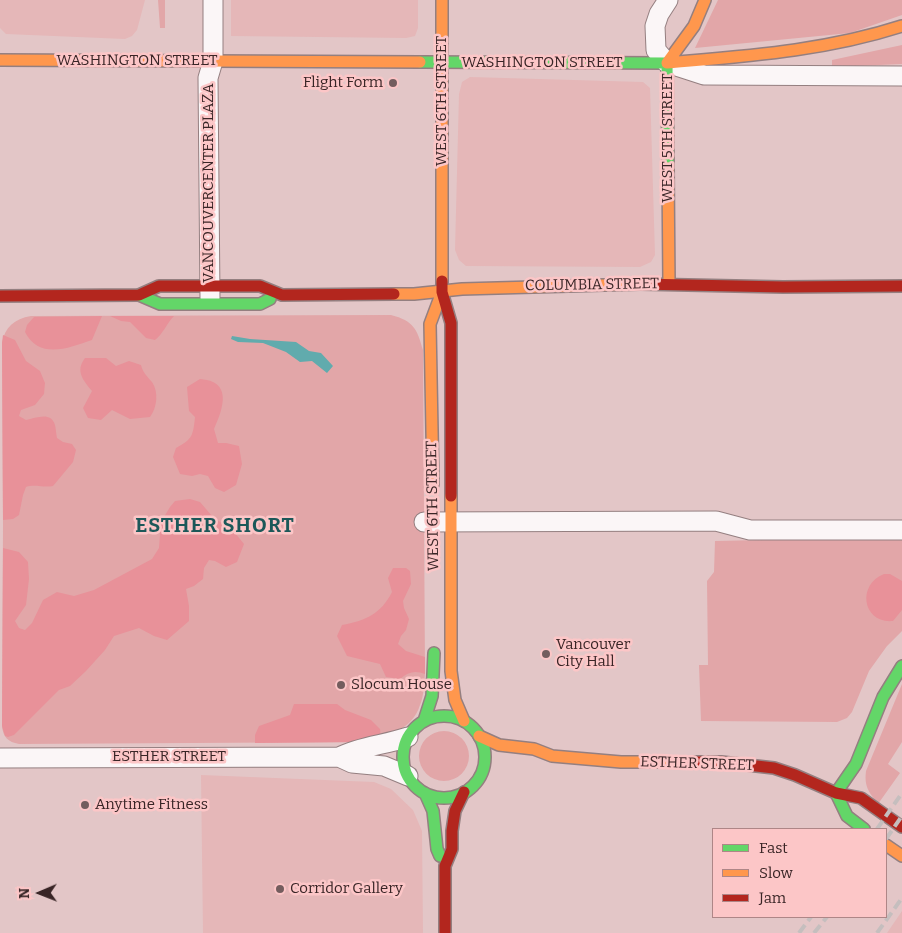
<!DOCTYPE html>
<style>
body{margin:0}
#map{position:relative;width:902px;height:933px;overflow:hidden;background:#e3c6c7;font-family:Bitter,serif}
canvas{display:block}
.legend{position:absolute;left:712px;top:828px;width:175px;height:90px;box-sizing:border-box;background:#fcc6c7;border:1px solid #ae8687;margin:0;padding:6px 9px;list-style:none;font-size:15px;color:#392526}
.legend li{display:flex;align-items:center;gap:10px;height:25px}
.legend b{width:25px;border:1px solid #ae8687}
.north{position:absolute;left:15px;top:868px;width:50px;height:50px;-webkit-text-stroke:4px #fcc6c7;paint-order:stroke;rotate:269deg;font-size:14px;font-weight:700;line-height:20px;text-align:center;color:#392526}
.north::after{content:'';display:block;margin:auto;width:18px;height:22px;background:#392526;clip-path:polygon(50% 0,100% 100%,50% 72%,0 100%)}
</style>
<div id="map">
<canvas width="902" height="933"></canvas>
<ul class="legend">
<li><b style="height:6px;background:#63d668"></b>Fast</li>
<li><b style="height:6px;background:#ff974d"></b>Slow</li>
<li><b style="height:6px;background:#b3261e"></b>Jam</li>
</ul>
<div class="north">N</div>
</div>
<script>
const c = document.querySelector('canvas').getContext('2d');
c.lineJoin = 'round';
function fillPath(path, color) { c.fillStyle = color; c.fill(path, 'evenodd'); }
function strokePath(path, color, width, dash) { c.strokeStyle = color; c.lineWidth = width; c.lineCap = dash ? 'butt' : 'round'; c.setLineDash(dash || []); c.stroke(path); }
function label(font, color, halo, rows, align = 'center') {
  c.font = font + ' Bitter,serif'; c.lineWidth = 5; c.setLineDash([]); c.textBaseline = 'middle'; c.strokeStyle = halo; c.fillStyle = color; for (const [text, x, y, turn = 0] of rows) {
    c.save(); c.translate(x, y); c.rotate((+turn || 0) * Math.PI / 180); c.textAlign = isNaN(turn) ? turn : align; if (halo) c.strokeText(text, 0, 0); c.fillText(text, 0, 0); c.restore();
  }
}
const built = new Path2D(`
 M0,0H145L137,30L132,36L125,39L6,34L0,28Z
 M231,0H418V28L415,36L406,38L231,36Z
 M470,77L643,82L650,88L655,255L651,262L640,267L466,266L459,260L455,250L459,94L462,82Z
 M201,775L374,782L391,789L413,810L422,831L423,933H203Z
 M902,911V933H887Z`);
const green = new Path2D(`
 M158,0H165V28H160Z
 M718,0H902V15L850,33L695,48Z
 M902,45V64L832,67V60Z
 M391,315C414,321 417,329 423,350L425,674C424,684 424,696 420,705C412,731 386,736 363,742L19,744C8,742 3,737 2,726L3,525L2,343C5,327 14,319 31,316Z
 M902,537V631L887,646L869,671L852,712L847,718L837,722L701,721L699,665H708L707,581L714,572L715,541Z
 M902,684V742L888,764L900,773L878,804C869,792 864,787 866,771Z
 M419 756a25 25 0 1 1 50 0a25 25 0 1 1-50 0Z`);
const forest = new Path2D(`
 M102,316L92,340C69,348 39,360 25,332L27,325L34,317Z
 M110,316H174C167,323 163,334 155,340L146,338L130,322L121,321Z
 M3,335L15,340L26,361L40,371L45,383L44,394L35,405L21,410L19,416L26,420C36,418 51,411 55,425C56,429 56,433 57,438L63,442L72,444L76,450L73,462L53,486C44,488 35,484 26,487L23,495L19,515L13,519L3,520L2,343Z
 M85,358H106L116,366L129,361L141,365C143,373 147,376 152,382C159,392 157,408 150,417L130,419L112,410L101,420L88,418L83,408L92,391C83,380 75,371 85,358Z
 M200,379C232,381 224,407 214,429L218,443H226L239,446L242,464L236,485L224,492L215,488L208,476L200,474L192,476L180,474L173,457L176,448C193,439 193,435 195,417L189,411L187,387Z
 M190,499L200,502L212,516L235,533L244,544L237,562L226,567L215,561L209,560L204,568L203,579L194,586L186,589L189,606V621L167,640L154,636L139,628L114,636L105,650L86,671L70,686L59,690L14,735L8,737L5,736L2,726L3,548L19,552L28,562L29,579L26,605L15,621L19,628L25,630L32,623L43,600L57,592L74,596L94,590L152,559L159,548L161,522L170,507L175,501Z
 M393,568H406L410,571L411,584L403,601L404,608L409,619L406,630L401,636L398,644L406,651L425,657V674C415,670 408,672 400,679L386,677L380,664L347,656L337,636L342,625C365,621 381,614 392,592L388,578Z
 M884,574H890L902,581V610L893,621C863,624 856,585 884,574Z
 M294,704H337L345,710L371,720L380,729L381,740L363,742L255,743V735L259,726L290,715Z`);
const water = new Path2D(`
 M232,336L250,339L296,342L309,351L321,353L333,366L327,373L312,361L300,362L286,352L263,343L238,342L231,339Z`);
const street = new Path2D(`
 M668,0L659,14L655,26L656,50L667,63L704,75L902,76
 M210,298L208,78L213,61V0
 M424,522L716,521L750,530H902
 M339,757C360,746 385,745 408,737
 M0,758L339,757L352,763L384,766L408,776`);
const fast = new Path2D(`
 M420,62L667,63L668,168
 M139,295L160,304H260L270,299
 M403 757a41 41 0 1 1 82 0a41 41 0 1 1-82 0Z
 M424,721L432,696L434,653
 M425,793L433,811L437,849L440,856
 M836,793L856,764L883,697L902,666
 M836,793L847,816L864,829`);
const slow = new Path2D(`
 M442,0V281
 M0,60L420,62
 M667,63C747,56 825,51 902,26
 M667,63L694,26L705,0
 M668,168L669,284
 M394,294H414L462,289L640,284
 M433,484L430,324L442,292
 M451,496V671L455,700L464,721
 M479,736L499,745L534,749L552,756L621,762H688
 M886,845L902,856`);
const jam = new Path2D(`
 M442,281V292L451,323V496
 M640,284L783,287L902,286
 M0,296L139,295L159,286H260L282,295L394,294
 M688,762H721L774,768L795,775L836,793L861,798L902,827
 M445,933V866L452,849V831L455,811L464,792`);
const rail = new Path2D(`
 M877,829L902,793
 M886,839L902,816
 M799,933L811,917
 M814,933L827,917
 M877,933L902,898`);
const markers = [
 [393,83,5,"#745d5e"],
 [546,654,5,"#745d5e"],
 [341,685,5,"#745d5e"],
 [85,805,5,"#745d5e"],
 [280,889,5,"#745d5e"]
];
const streetNames = [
 ["WASHINGTON STREET",137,61],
 ["WASHINGTON STREET",542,63],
 ["WEST 6TH STREET",442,101,-90],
 ["WEST 5TH STREET",668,138,-90],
 ["VANCOUVERCENTER PLAZA",209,183,-90],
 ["COLUMBIA STREET",592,285,-1],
 ["WEST 6TH STREET",433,506,-91],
 ["ESTHER STREET",169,757],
 ["ESTHER STREET",697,764,2]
];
const poiNames = [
 ["Flight Form",383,83,"right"],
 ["Vancouver",556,645],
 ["City Hall",556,662],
 ["Slocum House",351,685],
 ["Anytime Fitness",95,805],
 ["Corridor Gallery",290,889]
];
const districtNames = [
 ["ESTHER SHORT",215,526]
];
fillPath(built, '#e5b7b8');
fillPath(green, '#e2a6a8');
fillPath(forest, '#e89199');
fillPath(water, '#61abad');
strokePath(street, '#947f80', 21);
strokePath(fast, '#947f80', 14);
strokePath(slow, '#947f80', 14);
strokePath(jam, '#947f80', 14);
strokePath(street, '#fbf6f7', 19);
strokePath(fast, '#63d668', 11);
strokePath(slow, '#ff974d', 11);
strokePath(jam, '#b3261e', 11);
strokePath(rail, '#c5bebe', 4, [10, 5]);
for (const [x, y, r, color] of markers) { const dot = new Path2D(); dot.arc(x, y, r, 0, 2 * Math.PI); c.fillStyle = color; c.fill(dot); strokePath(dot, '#fcc6c7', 2); }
label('15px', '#392526', '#fcc6c7', streetNames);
label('15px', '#392526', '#fcc6c7', poiNames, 'left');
c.letterSpacing = '1px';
label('bold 20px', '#1c5859', '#fcc6c7', districtNames);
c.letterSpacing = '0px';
</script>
